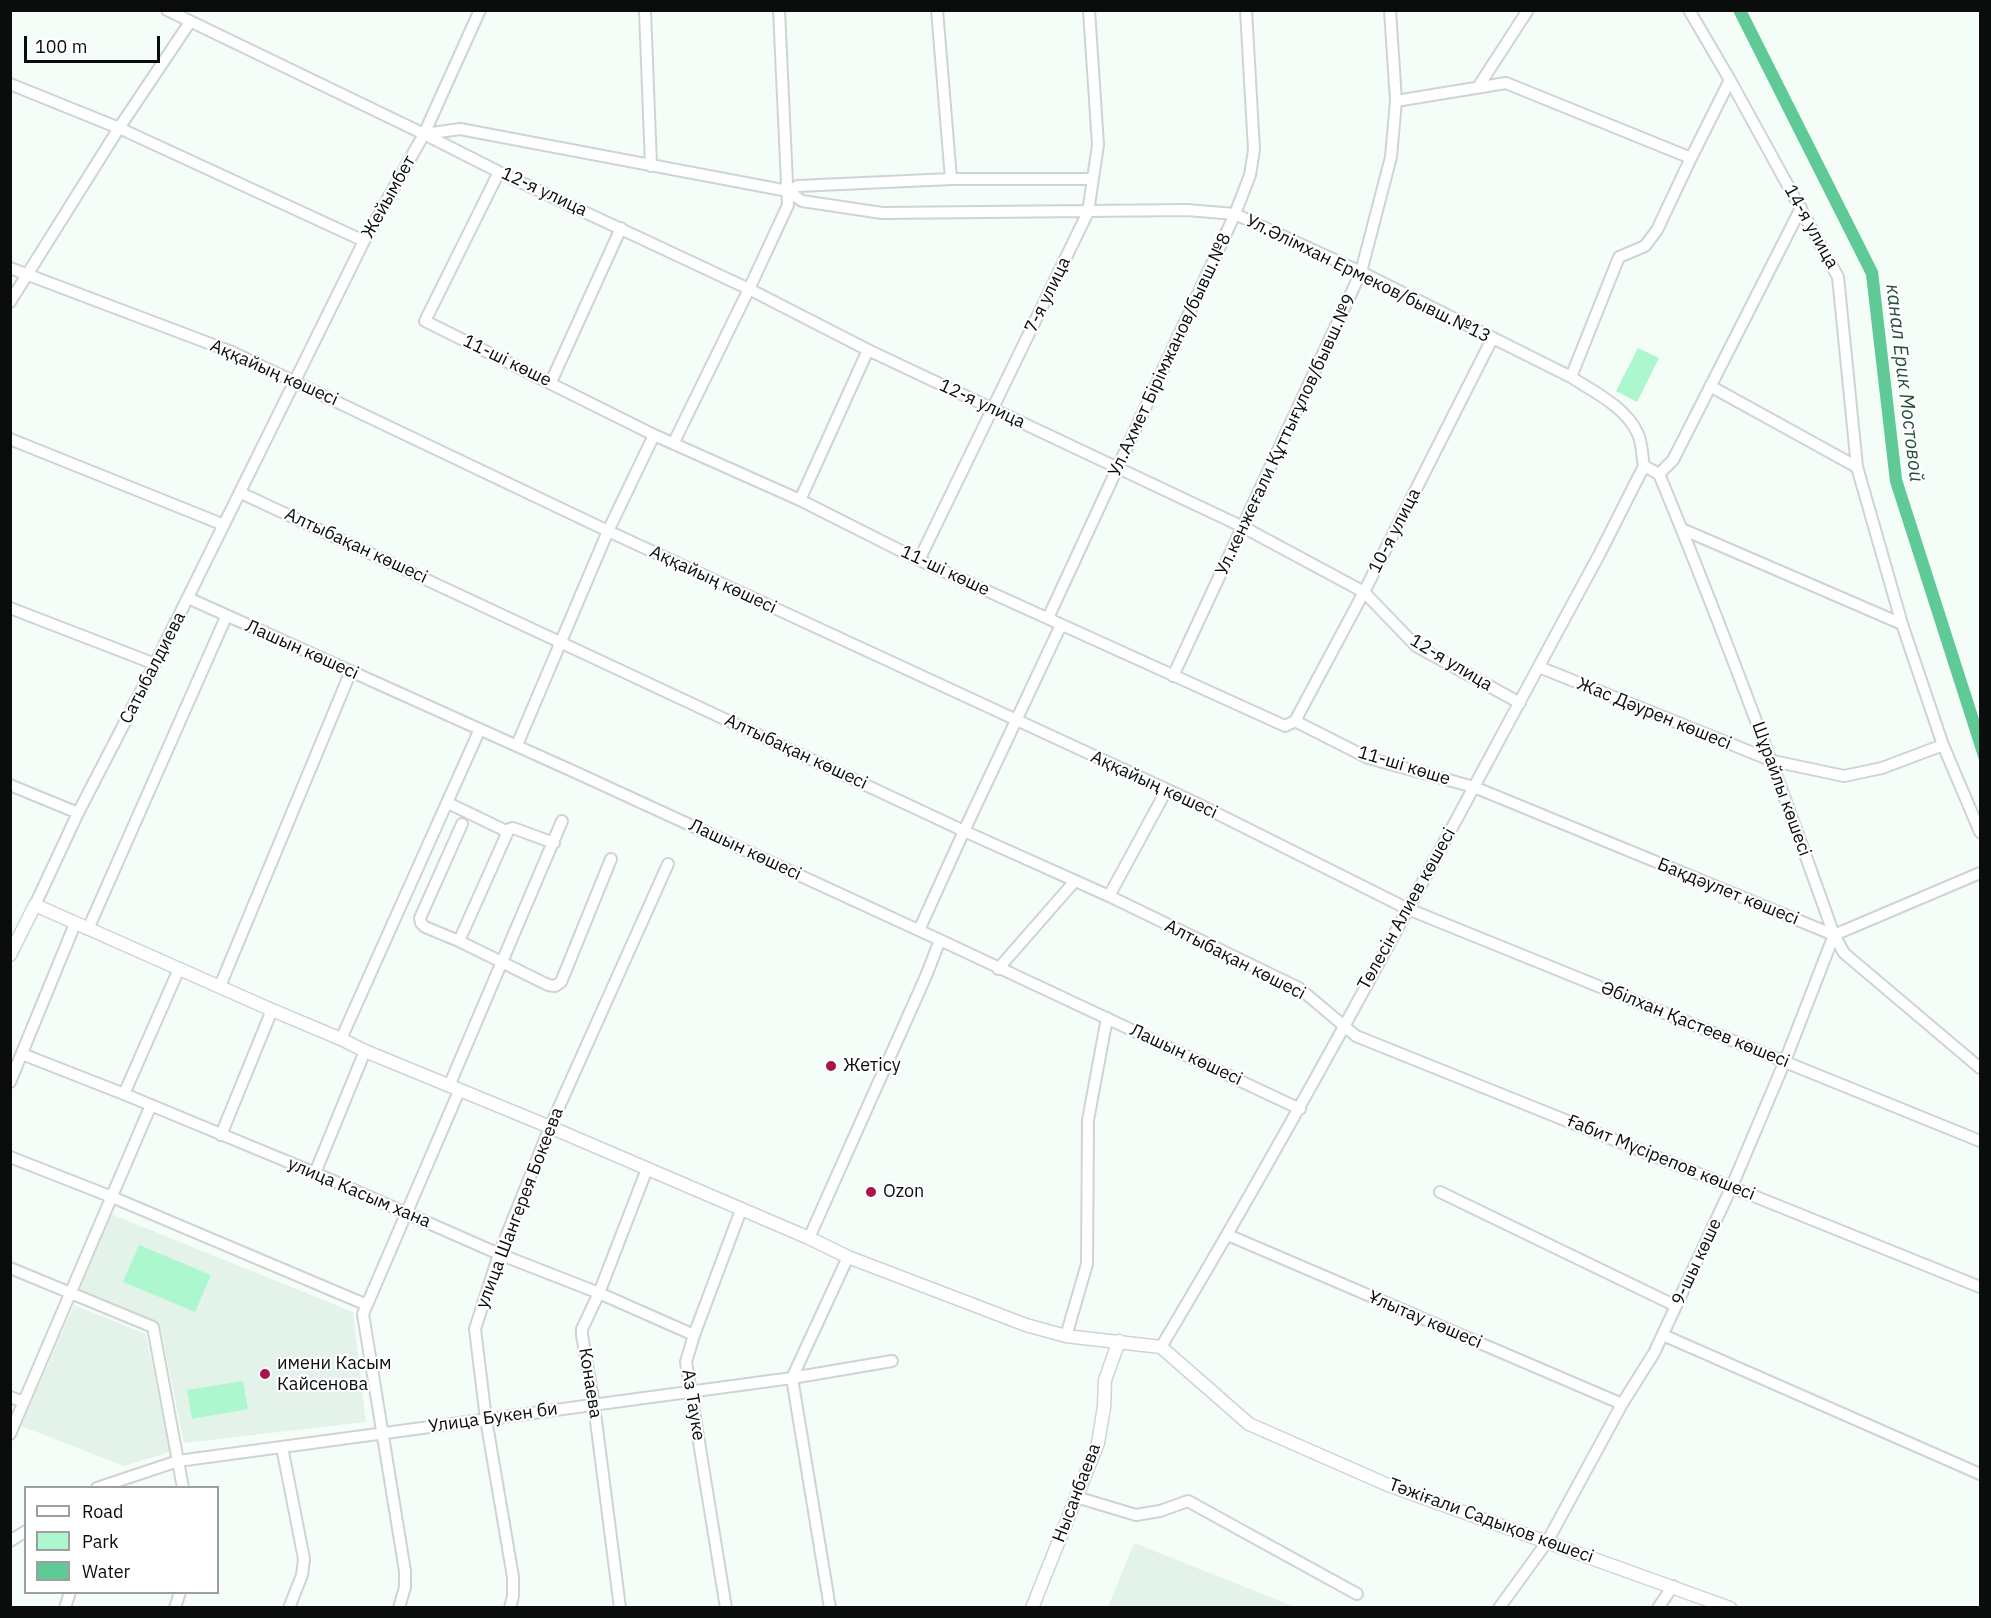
<!DOCTYPE html>
<meta charset="utf-8">
<style>
body{margin:0}
#map{position:relative;width:1991px;height:1618px;overflow:hidden;background:#f5fdf8;font-family:"IBM Plex Sans",sans-serif}
canvas{display:block}
.frame{position:absolute;inset:0;border:12px solid #0a0d0b;pointer-events:none}
.legend{position:absolute;left:24px;top:1486px;width:195px;height:108px;box-sizing:border-box;background:#fff;border:2px solid #9d9e9d;margin:0;padding:8px 10px;list-style:none;font-size:18px;color:#0a0d0b}
.legend li{display:flex;align-items:center;gap:12px;height:30px}
.legend b{width:30px;border:2px solid #9d9e9d}
.scale{position:absolute;left:24px;top:36px;width:136px;height:27px;box-sizing:border-box;border:3px solid #0a0d0b;border-top:0;padding-left:8px;font-size:18px;line-height:21px;white-space:nowrap;color:#0a0d0b;-webkit-text-stroke:4px #fff;paint-order:stroke}
</style>
<div id="map">
<canvas width="1991" height="1618"></canvas>
<div class="frame"></div>
<ul class="legend">
<li><b style="height:8px;background:#fff"></b>Road</li>
<li><b style="height:16px;background:#acf7ce"></b>Park</li>
<li><b style="height:16px;background:#5fca95"></b>Water</li>
</ul>
<div class="scale">100 m</div>
</div>
<script>
const c = document.querySelector('canvas').getContext('2d');
c.lineJoin = 'round';
function fillPath(path, color) { c.fillStyle = color; c.fill(path, 'evenodd'); }
function strokePath(path, color, width, dash) { c.strokeStyle = color; c.lineWidth = width; c.lineCap = dash ? 'butt' : 'round'; c.setLineDash(dash || []); c.stroke(path); }
function label(font, color, halo, rows, align = 'center') {
  c.font = font + ' "IBM Plex Sans",sans-serif'; c.lineWidth = 4.5; c.setLineDash([]); c.textBaseline = 'middle'; c.strokeStyle = halo; c.fillStyle = color; for (const [text, x, y, turn = 0] of rows) {
    c.save(); c.translate(x, y); c.rotate((+turn || 0) * Math.PI / 180); c.textAlign = isNaN(turn) ? turn : align; if (halo) c.strokeText(text, 0, 0); c.fillText(text, 0, 0); c.restore();
  }
}
const built = new Path2D(`
 M111,1214L353,1312L366,1422L184,1443L160,1326L79,1289Z
 M74,1305L146,1334L170,1452L124,1466L21,1426Z
 M1134,1543L1295,1607H1108Z`);
const green = new Path2D(`
 M1638,348L1659,358L1637,402L1616,391Z
 M139,1245L211,1275L195,1312L123,1282Z
 M243,1381L248,1409L192,1419L187,1390Z`);
const water = new Path2D(`
 M1733,11H1747L1878,271L1902,479L1980,722V763L1890,482L1866,275Z`);
const minor = new Path2D(`
 M167,10L424,134L499,172L749,289L868,350L1243,527L1364,592L1416,646L1520,703
 M645,10L651,166
 M937,10L951,179
 M1689,10L1730,80L1838,277L1857,467L1902,624L1943,745L1980,832
 M10,84L119,128L364,241
 M1478,87L1528,10
 M1396,101L1506,83L1691,158
 M425,134L460,129L788,191L798,186L951,179H1093
 M499,172L425,321L654,435L800,500L919,560L1285,726L1295,721L1368,758L1474,787L1834,935L1980,873
 M788,191L802,201L882,213L1187,210L1235,214L1361,272L1571,377C1594,392 1626,407 1638,434C1642,443 1642,456 1644,466
 M10,268L232,352L608,531L1194,802L1408,909L1980,1141
 M10,302L119,128L190,22
 M1571,377L1619,257L1645,246L1657,230L1691,158L1730,80
 M551,382L621,228
 M1710,386L1857,467
 M10,439L224,525
 M674,442L749,289L788,205L779,10
 M1644,466L1659,474C1722,626 1779,780 1834,935L1844,953L1980,1068
 M1659,474L1673,460L1801,208
 M241,493L964,831L1109,896L1299,988L1356,1036L1980,1287
 M800,500L868,350
 M1682,529L1902,624
 M919,560L1088,212L1098,145L1089,10
 M188,598L577,773L940,940L1300,1109
 M10,608L155,664
 M1048,618L1235,214L1250,175L1254,150L1246,10
 M1539,667L1773,761L1844,776L1882,768L1943,745
 M1173,676L1361,272L1391,157L1396,101L1390,10
 M1295,721L1364,592L1492,339
 M517,745L608,531L654,435
 M10,785L78,813
 M448,803L502,829L506,833
 M554,843L513,828L509,829L459,941L548,985L555,986L561,982L611,859
 M1109,896L1166,791
 M35,905L78,813L155,664L364,241L424,134L480,10
 M88,929L226,617
 M919,930L964,831L1061,625
 M459,941L425,927L421,923L420,918L462,824
 M998,969L1075,881
 M220,986L351,671
 M341,1039L480,729
 M22,1054L124,1094L315,1173L499,1254L599,1293L694,1335
 M10,1082L75,924
 M449,1086L562,821
 M124,1094L179,969
 M221,1135L272,1010
 M10,1157L112,1197L367,1305
 M315,1173L365,1051
 M1440,1192L1676,1306
 M1228,1235L1622,1404
 M809,1238L926,976L940,940
 M10,1268L153,1327L183,1488
 M1663,1335L1980,1474
 M1066,1336L1087,1264L1088,1120L1107,1018
 M1161,1347C1316,1088 1455,820 1599,555L1644,466
 M10,1397L24,1402
 M10,1434L151,1105
 M282,1447L304,1559L302,1575L289,1608
 M97,1488L178,1461L792,1378L892,1361
 M1076,1497L1136,1515L1160,1511L1188,1501L1357,1594
 M10,1541L26,1531
 M65,1608L70,1592
 M175,1608L180,1592
 M399,1608L405,1587V1571L363,1314L459,1091
 M510,1608L513,1596V1577L486,1419L475,1329L499,1254L550,1127L668,864
 M620,1608L594,1405L582,1335V1329L599,1293L647,1169
 M726,1608L686,1362L694,1335L741,1210
 M830,1608L792,1378L848,1257
 M1499,1608L1547,1542L1622,1404L1654,1353L1732,1186L1785,1061L1834,935
 M1658,1608L1673,1586`);
const tertiary = new Path2D(`
 M10,955L35,905L272,1010L341,1039L365,1051L550,1127L809,1238L848,1257L1026,1325L1066,1336L1161,1347L1249,1424L1388,1485L1730,1608
 M1032,1608L1098,1443L1104,1407L1105,1380L1119,1341`);
const markers = [
 [831,1066,6,"#a8144b"],
 [871,1192,6,"#a8144b"],
 [265,1374,6,"#a8144b"]
];
const streetNames = [
 ["12-я улица",544,192,25],
 ["Жейымбет",389,197,-61],
 ["14-я улица",1811,227,61],
 ["Ул.Әлімхан Ермеков/бывш.№13",1368,279,26],
 ["7-я улица",1048,295,-64],
 ["Ул.Ахмет Бірімжанов/бывш.№8",1170,355,-65],
 ["11-ші көше",507,361,26],
 ["Аққайың көшесі",274,373,24],
 ["12-я улица",982,404,25],
 ["Ул.кенжеғали Құттығұлов/бывш.№9",1286,435,-65],
 ["10-я улица",1395,531,-63],
 ["Алтыбақан көшесі",356,546,25],
 ["11-ші көше",945,571,25],
 ["Аққайың көшесі",713,580,25],
 ["Лашын көшесі",302,650,24],
 ["12-я улица",1451,663,31],
 ["Сатыбалдиева",153,668,-63],
 ["Жас Дәурен көшесі",1654,714,22],
 ["Алтыбақан көшесі",796,752,25],
 ["11-ші көше",1404,766,17],
 ["Аққайың көшесі",1154,785,25],
 ["Шұрайлы көшесі",1781,789,70],
 ["Лашын көшесі",745,850,25],
 ["Бақдәулет көшесi",1728,892,22],
 ["Төлесін Алиев көшесі",1407,909,-61],
 ["Алтыбақан көшесі",1235,960,27],
 ["Әбілхан Қастеев көшесi",1695,1025,22],
 ["Лашын көшесі",1186,1055,25],
 ["Ғабит Мүсірепов көшесi",1661,1158,22],
 ["улица Касым хана",359,1193,23],
 ["улица Шангерея Бокеева",520,1208,-69],
 ["9-шы көше",1697,1262,-65],
 ["Ұлытау көшесi",1425,1320,23],
 ["Конаева",590,1383,81],
 ["Аз Тауке",693,1405,81],
 ["Улица Букен би",493,1418,-8],
 ["Нысанбаева",1077,1493,-69],
 ["Тәжіғали Садықов көшесі",1491,1521,20]
];
const poiNames = [
 ["Жетісу",843,1066],
 ["Ozon",883,1192],
 ["имени Касым",277,1364],
 ["Кайсенова",277,1385]
];
const waterNames = [
 ["канал Ерик Мостовой",1904,383,83]
];
fillPath(built, '#e4f3ea');
fillPath(green, '#acf7ce');
fillPath(water, '#5fca95');
strokePath(minor, '#ced5d1', 14);
strokePath(tertiary, '#ced5d1', 15);
strokePath(minor, '#fff', 10);
strokePath(tertiary, '#fff', 12);
for (const [x, y, r, color] of markers) { const dot = new Path2D(); dot.arc(x, y, r, 0, 2 * Math.PI); c.fillStyle = color; c.fill(dot); strokePath(dot, '#fff', 2); }
label('18px', '#0a0d0b', '#fff', streetNames);
label('18px', '#0a0d0b', '#fff', poiNames, 'left');
label('italic 20px', '#26523c', '#fff', waterNames);
</script>
